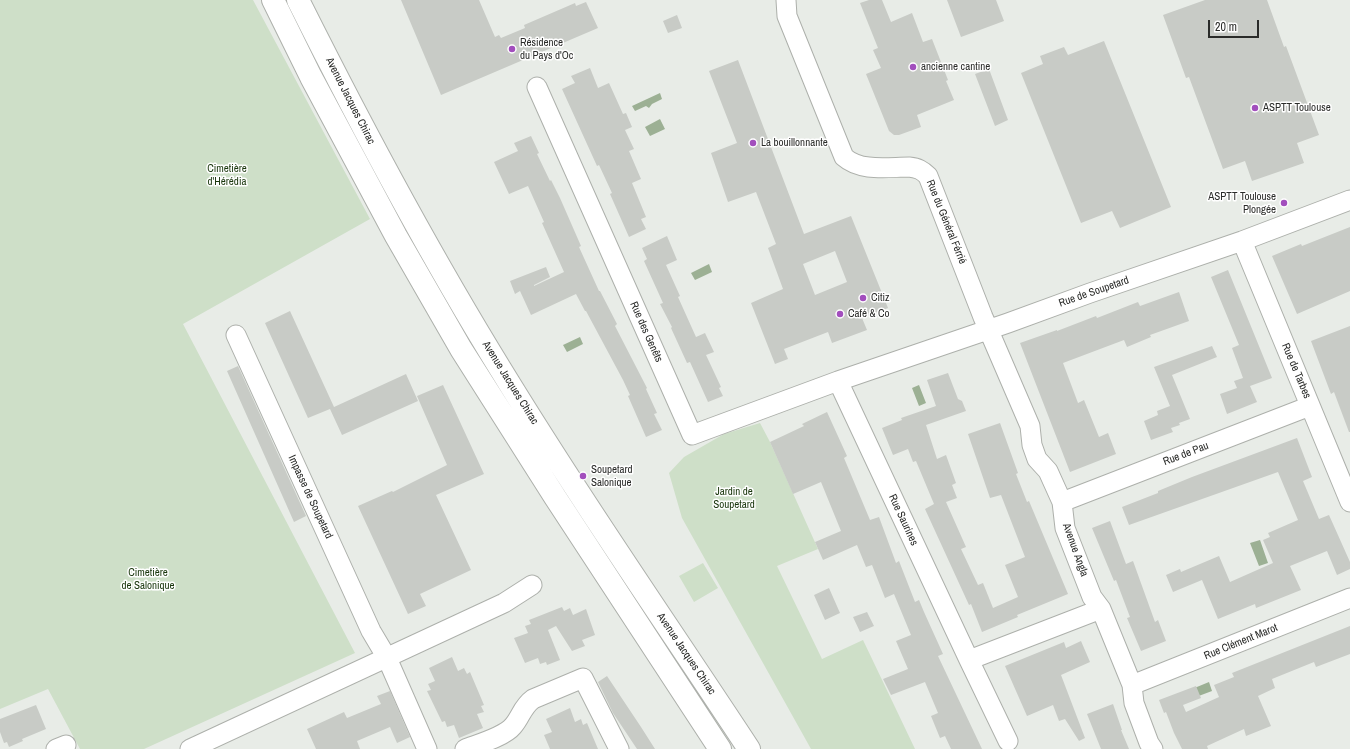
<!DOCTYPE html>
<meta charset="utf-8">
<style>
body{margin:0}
#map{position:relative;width:1350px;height:749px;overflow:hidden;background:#e8ece7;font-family:"Archivo Narrow",sans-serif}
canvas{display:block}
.scale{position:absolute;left:1208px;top:20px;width:51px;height:18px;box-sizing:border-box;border:2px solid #2a2b29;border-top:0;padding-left:5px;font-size:12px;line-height:14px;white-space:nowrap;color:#2a2b29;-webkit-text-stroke:3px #fff;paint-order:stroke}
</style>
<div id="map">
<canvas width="1350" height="749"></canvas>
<div class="scale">20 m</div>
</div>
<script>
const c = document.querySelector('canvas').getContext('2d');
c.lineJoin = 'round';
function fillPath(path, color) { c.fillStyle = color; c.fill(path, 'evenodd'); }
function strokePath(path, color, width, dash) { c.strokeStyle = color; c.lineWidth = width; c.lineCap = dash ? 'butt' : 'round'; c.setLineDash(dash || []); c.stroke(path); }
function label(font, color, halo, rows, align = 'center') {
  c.font = font + ' "Archivo Narrow",sans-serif'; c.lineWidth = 3; c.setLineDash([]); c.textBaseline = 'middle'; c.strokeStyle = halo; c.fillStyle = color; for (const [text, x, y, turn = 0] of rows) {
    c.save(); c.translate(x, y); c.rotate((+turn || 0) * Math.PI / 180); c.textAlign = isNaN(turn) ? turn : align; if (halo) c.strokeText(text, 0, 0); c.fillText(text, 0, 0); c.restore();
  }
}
const green = new Path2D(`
 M0,0H253L370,219L183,324L355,653L144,749H80L48,689L0,709Z
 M760,423L770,442L818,549L777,566L822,659L863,640L915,749H811L682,518L669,473L684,457L724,434Z
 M703,563L718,588L694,602L679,576Z`);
const water = new Path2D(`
 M660,93L662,99L652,104L649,108L646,106L635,111L632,106Z
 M660,119L665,129L650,136L645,127Z
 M709,264L712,272L695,280L691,273Z
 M580,337L583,344L567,352L563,345Z
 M919,385L926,403L919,406L912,388Z
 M1260,540L1268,563L1259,566L1250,543Z
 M1209,682L1212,691L1196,697L1192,689Z`);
const building = new Path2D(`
 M401,0H479L495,37L499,35L501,38L525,28L524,25L575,3L576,6L586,2L598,28L441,95Z
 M869,0H882L891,22L912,13L923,42L932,39L948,80L946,81L954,100L917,115L921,127L899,135H894L889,131L866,74L881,68L873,50L878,48L860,3Z
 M947,0H996L1004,21L961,37Z
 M1205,0H1267L1284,47L1286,46L1319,135L1297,143L1304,163L1252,181L1245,161L1223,169L1189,77L1186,78L1163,15Z
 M677,15L682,28L668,33L663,21Z
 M1104,41L1171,207L1120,228L1112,211L1081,223L1021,73L1043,64L1040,56L1064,47L1068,55Z
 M738,60L804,234L851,216L888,308L862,318L867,330L832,343L828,332L784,349L788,359L775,364L751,303L783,289L768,248L776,244L756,192L728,202L711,153L737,143L709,71ZM835,251L847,282L815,295L803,264Z
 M590,68L598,88L609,83L623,114L626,113L632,127L625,130L634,149L629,151L641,179L632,183L646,217L641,219L646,229L629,237L610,194L612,193L599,165L597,166L562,89L575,83L571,76Z
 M989,69L1008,120L995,126L975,74Z
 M531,136L539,153L537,154L550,181L551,180L560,198L581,246L579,247L599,291H600L617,324L615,326L647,388L646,389L657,413L654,414L662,430L646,437L628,396L630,395L623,380L586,311H585L576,294L531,315L520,291L515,294L510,281L546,267L550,277L534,285V286L564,272L542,223L544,222L528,186L509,194L494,162L518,151L514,143Z
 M1350,227V291L1297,314L1272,256L1301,244L1302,246Z
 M667,236L677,260L666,265L680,296L678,297L696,337L705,333L714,352L706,355L721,387L719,388L723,396L708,402L690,362L687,363L671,328L672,327L660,304L663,303L644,261L647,259L642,248Z
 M1228,270L1272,378L1250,386L1257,402L1227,414L1220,394L1237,388L1234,381L1243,378L1232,348L1239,345L1211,277Z
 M1179,292L1189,321L1150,335L1151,337L1127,347L1124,340L1063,363L1078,403L1084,400L1099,437L1108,433L1116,454L1070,472L1020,343L1057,330V331L1096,316L1097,318L1138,302L1140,306Z
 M290,311L334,407L406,374L418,401L342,435L330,409L308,418L265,323Z
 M1350,326V432H1349L1334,392L1331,394L1311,341Z
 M1212,346L1217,357L1172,375L1190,419L1179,423L1180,425L1171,428L1173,432L1151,440L1144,421L1158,415L1157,411L1170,406L1154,367Z
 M238,366L306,516L294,522L227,371Z
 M948,373L958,399L962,401L966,411L926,425L937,459L946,455L956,483L952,485L957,498L946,502L966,547L961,549L978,585L983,583L993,608L1018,597L1005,565L1025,557L1001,495L990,498L968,434L1000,423L1018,473L1016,474L1027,502L1029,501L1068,594L1017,615L1018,617L982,632L971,604L969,605L925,509L934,504L916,461L913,462L908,449L893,455L882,428L902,420L901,418L936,406L927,380Z
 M443,385L484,474L436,495L471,570L420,594L426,606L408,614L358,506L392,491L393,492L447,465L417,396Z
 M827,412L847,456L844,458L870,520L879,517L896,563L899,561L915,602L919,600L924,612L943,654L938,656L982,749H951L945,736L940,738L931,716L938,713L925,682L891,695L883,679L908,669L896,641L911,635L894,594L885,598L872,565L866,567L857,545L823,560L815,542L841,531L821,482L793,494L770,442L804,426L802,424Z
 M1297,438L1312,477L1303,481L1319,519L1329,515L1350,562V569L1337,575L1327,551L1290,566L1301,590L1256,608L1255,604L1218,619L1202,580L1173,592L1166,575L1180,569L1181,572L1219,556L1230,582L1273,563L1263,540L1270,537L1268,533L1298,520L1278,472L1129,525L1122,507L1158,493V491L1192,477Z
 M1110,521L1126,564L1133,561L1155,622L1158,620L1166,641L1141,651L1127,618L1130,617L1116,580L1114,581L1092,528Z
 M829,588L840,613L825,620L814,595Z
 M562,607L564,611L570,608L573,615L586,609L595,635L582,640L585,646L572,651L556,626L548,630L560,660L547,665L546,662L540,664L538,658L525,663L514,638L528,633L525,626L531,624L529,620Z
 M867,612L874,626L860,632L853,617Z
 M1350,626V654L1316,667L1314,662L1272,679L1275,688L1258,696L1271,726L1246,736L1244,729L1207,746L1208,749H1182L1174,733L1166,712L1164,713L1159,700L1196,686L1201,698L1183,705L1186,712L1219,697L1214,685L1234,677L1232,673Z
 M1081,641L1090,662L1061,675L1085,738L1079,741L1065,719L1059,721L1053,705L1027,716L1005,666L1064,642L1066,648Z
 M452,657L458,671L464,668L467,674L470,672L484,705L481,706L484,712L477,714L483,728L459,738L454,725L447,727L445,721L442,722L427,691L431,690L428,684L435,681L429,668Z
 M607,676L641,727L655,749H637L613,713L598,682Z
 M390,691L410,737L397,743L390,727L357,741L360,749H316L307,729L344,712L347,718L381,704L377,696Z
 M1113,704L1122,730H1121L1129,749H1101L1087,714Z
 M36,705L46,729L22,739L23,741L9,747L7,742L4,743L0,732V719Z
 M570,708L575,722L581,719L583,725L587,723L598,749H550L544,735L552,732L546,719Z`);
const street = new Path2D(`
 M786,0L787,16L844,157C861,172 888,167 909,167C918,168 922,170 928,176L983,317L1030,426L1032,445L1037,459L1048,471L1062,502L1065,528L1092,597L1101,609L1132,685L1134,703L1149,743L1153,749
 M537,87L692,435L838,381L1008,323L1090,293L1242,241L1350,200
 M1242,241L1350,502
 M236,335L371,631L387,658L427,749
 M838,381L969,660L1008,741
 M1062,502L1310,406
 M969,660L1101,609
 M1132,685L1350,598
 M56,749L66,745
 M190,749L504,603L532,585
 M465,749C478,744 504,737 513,726C521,717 522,707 533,699L583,678L619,749`);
const secondary = new Path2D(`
 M273,0L311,77L396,236L461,349L555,497L720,749
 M298,0C361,126 427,250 501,370C580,499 666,623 749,749`);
const markers = [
 [512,49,4,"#a24ebd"],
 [913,67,4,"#a24ebd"],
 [1255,108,4,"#a24ebd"],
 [753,143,4,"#a24ebd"],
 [1284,203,4,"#a24ebd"],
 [863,298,4,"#a24ebd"],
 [840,314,4,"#a24ebd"],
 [583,476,4,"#a24ebd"]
];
const poiNames = [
 ["Résidence",520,43],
 ["du Pays d'Oc",520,56],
 ["ancienne cantine",921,67],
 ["ASPTT Toulouse",1263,108],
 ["La bouillonnante",761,143],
 ["ASPTT Toulouse",1276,197,"right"],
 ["Plongée",1276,210,"right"],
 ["Citiz",871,298],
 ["Café & Co",848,314],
 ["Soupetard",591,470],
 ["Salonique",591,483]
];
const streetNames = [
 ["Avenue Jacques Chirac",350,101,63],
 ["Rue du Général Férrié",946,222,68],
 ["Rue de Soupetard",1094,292,-19],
 ["Rue des Genêts",646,332,66],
 ["Rue de Tarbes",1296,371,67],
 ["Avenue Jacques Chirac",510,383,58],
 ["Rue de Pau",1186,454,-21],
 ["Impasse de Soupetard",310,497,65],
 ["Rue Saurines",903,520,65],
 ["Avenue Angla",1075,550,70],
 ["Rue Clément Marot",1241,642,-22],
 ["Avenue Jacques Chirac",686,654,56]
];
const parkNames = [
 ["Cimetière",227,169],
 ["d'Hérédia",227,182],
 ["Jardin de",734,492],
 ["Soupetard",734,505],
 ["Cimetière",148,573],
 ["de Salonique",148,586]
];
fillPath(green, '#cedfc8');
fillPath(water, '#9cb094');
fillPath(building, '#c8cbc6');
strokePath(street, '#adb0ab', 21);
strokePath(secondary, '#adb0ab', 24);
strokePath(street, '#fff', 19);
strokePath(secondary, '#fff', 22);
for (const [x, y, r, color] of markers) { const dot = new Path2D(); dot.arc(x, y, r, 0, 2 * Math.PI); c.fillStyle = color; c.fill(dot); strokePath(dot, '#fff', 1.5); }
label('11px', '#2a2b29', '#fff', poiNames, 'left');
label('11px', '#2a2b29', '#fff', streetNames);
label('11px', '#19360c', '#fff', parkNames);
</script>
